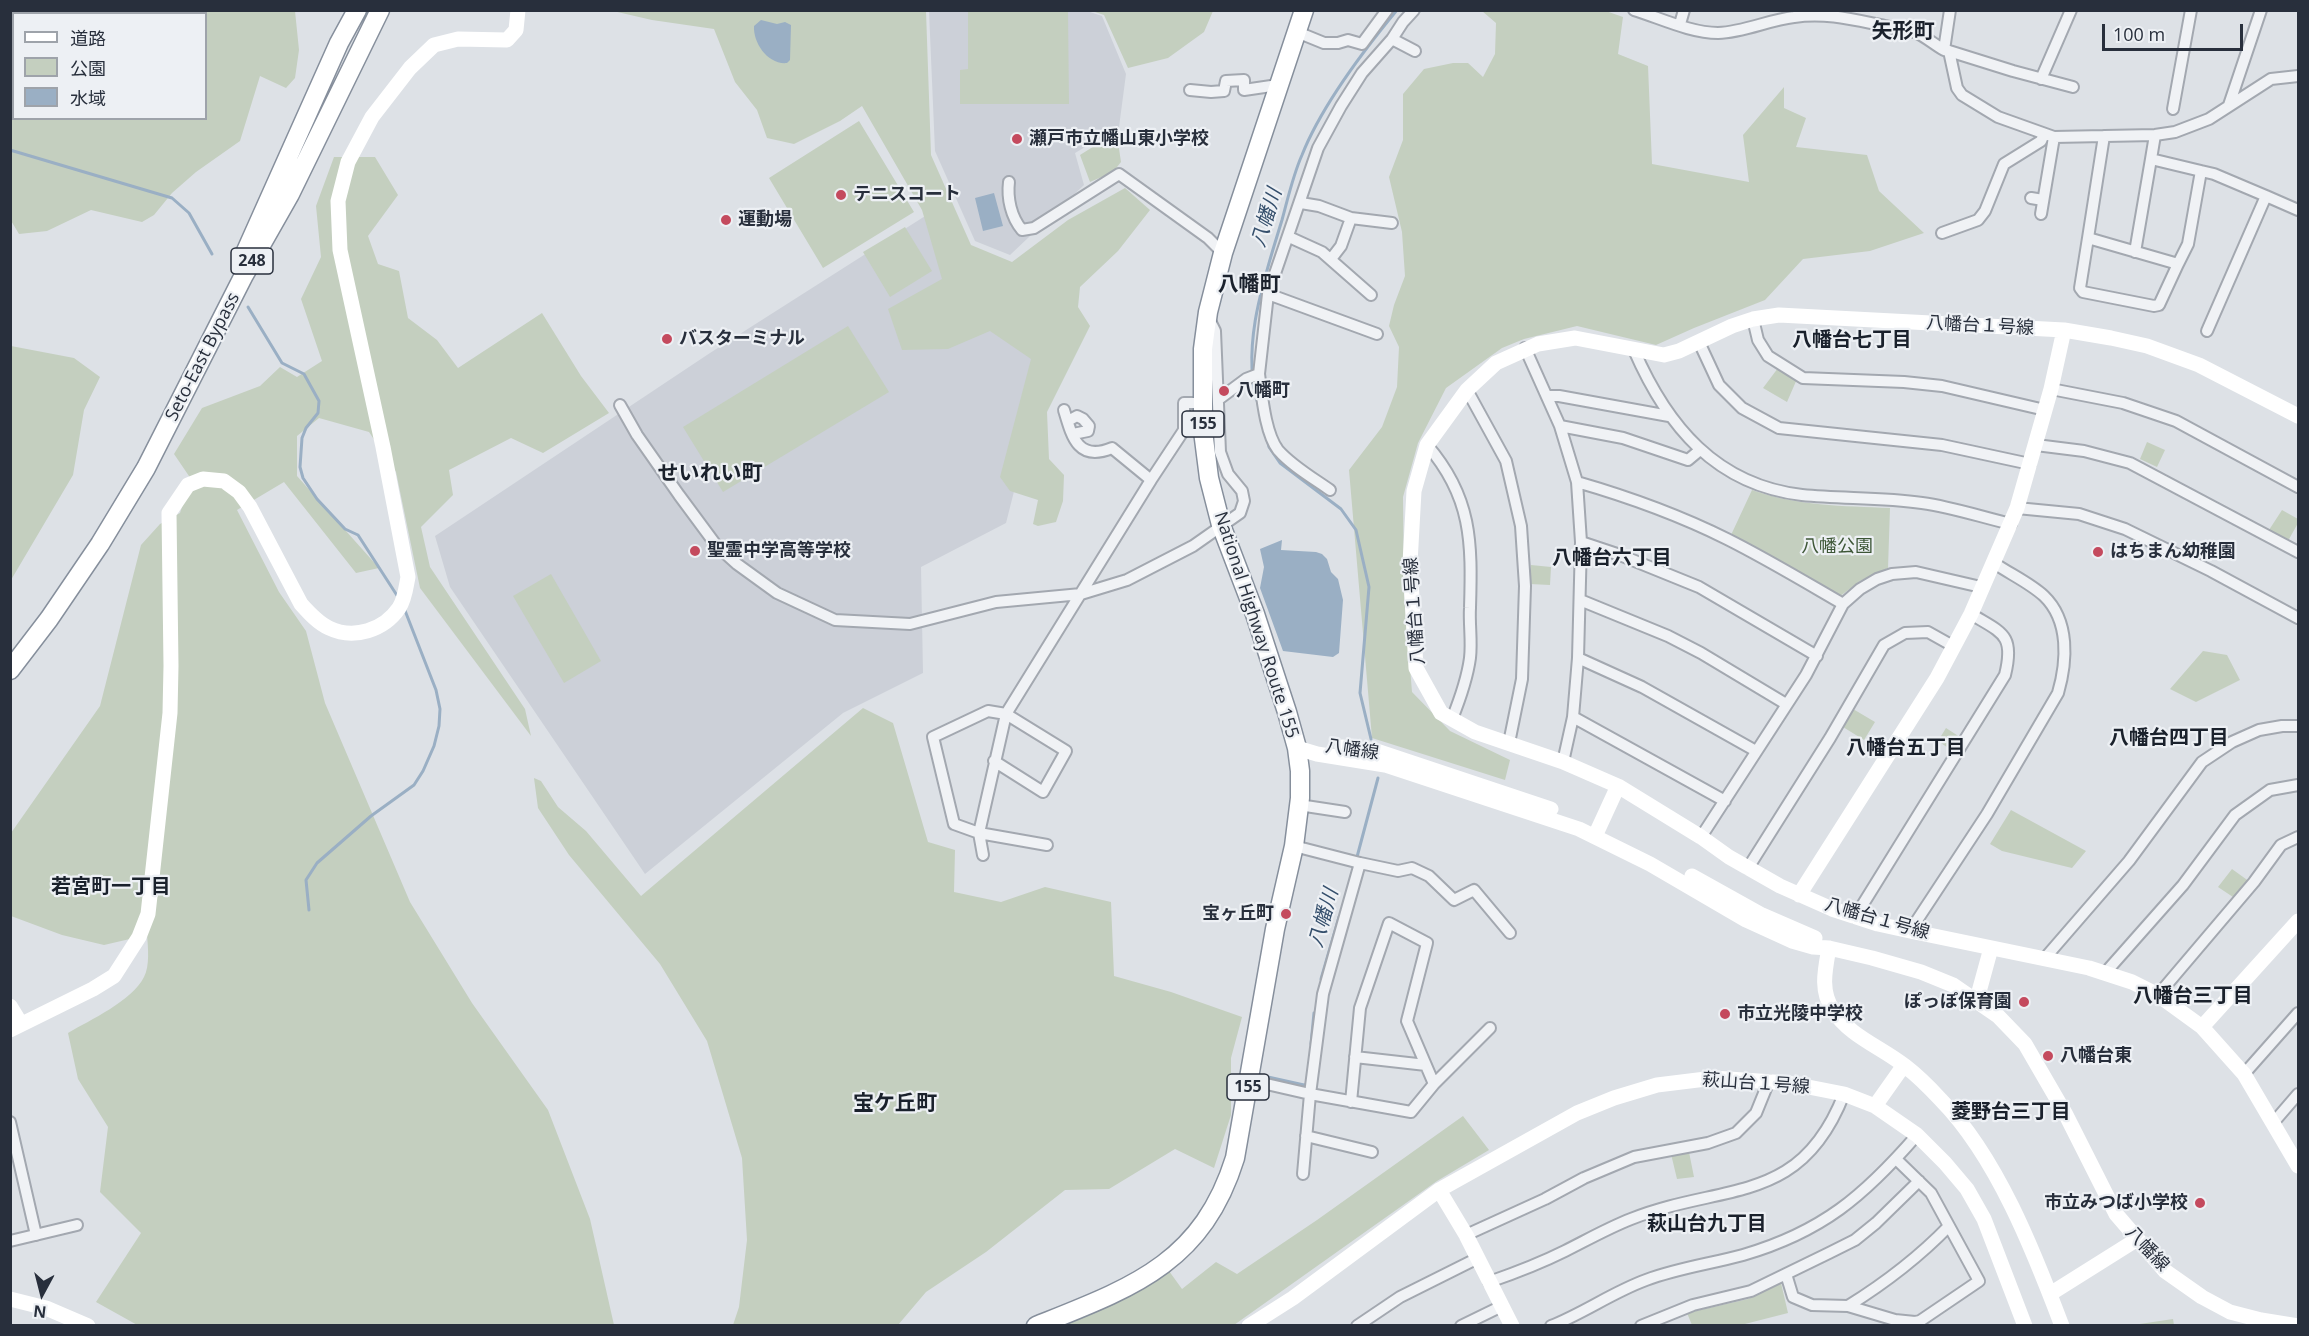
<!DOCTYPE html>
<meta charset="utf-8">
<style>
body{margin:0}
#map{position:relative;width:2309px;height:1336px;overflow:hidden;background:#dde1e6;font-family:"Open Sans","Noto Sans JP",sans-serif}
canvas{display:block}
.frame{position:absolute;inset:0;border:12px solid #282f3c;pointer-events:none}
.legend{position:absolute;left:12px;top:12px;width:195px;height:108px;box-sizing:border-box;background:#edf0f4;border:2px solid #9ea3aa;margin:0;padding:8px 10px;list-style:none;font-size:18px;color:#282f3c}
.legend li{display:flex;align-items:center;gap:12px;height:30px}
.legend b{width:30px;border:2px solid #9ea3aa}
.north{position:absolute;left:12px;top:1264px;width:60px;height:60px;-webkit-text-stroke:4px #edf0f4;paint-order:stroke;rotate:187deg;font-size:16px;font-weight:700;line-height:24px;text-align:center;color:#282f3c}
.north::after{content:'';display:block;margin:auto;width:21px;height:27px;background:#282f3c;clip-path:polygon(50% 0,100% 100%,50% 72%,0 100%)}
.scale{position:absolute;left:2102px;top:24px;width:141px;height:27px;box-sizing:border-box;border:3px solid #282f3c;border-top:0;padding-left:8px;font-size:18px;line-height:21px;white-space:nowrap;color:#282f3c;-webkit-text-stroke:4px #edf0f4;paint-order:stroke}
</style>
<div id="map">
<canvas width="2309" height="1336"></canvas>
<div class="frame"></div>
<ul class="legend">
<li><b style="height:8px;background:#fff"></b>道路</li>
<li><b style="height:16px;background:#c4cfbf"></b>公園</li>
<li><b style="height:16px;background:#9aafc4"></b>水域</li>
</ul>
<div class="north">N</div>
<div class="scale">100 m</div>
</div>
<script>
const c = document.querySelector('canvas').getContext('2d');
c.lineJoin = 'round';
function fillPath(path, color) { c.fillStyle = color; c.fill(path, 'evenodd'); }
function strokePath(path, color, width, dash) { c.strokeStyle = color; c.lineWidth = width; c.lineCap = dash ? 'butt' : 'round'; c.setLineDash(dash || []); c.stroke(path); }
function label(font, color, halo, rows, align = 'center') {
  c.font = font + ' "Open Sans","Noto Sans JP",sans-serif'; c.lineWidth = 4.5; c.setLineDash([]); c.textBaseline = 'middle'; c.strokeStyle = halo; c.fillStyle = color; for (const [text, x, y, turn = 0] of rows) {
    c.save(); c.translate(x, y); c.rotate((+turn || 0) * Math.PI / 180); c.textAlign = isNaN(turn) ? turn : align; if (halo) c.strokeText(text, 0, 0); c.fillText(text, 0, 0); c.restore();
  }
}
const built = new Path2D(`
 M1084,10L1102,16L1126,74L1119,127L1075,153L1084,185L1010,255L975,241L935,151L929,11Z
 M933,211L955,254L1063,298L1006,523L921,567L923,673L843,713L645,874L450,587L435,536L710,353Z`);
const green = new Path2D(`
 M1603,10L1623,17L1618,54L1648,66L1652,164L1749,182L1743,135L1784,87V108L1806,118L1796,147L1867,155L1879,191L1924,233L1870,251L1803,259L1765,300L1694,328L1656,345L1577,326L1524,339L1502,348L1446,388L1418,443L1403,497L1404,593L1412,692L1450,731L1510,760L1505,780L1372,738L1349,470L1382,427L1397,387L1399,347L1389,326L1394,305L1405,276L1402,232L1389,177L1403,140V94L1424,69L1453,63H1468L1483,77L1495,54L1496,23L1482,11Z
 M10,11H295L299,50L295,78L286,88L260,76L240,141L196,172L172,193L154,215L142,222L91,210L47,231L19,234L10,219ZM14,14H206V118H14Z
 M613,11H926L931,155L971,245L1012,262L1068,220L1125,188L1150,210L1118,251L1080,287L1078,307L1090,326L1047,412L1049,459L1064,475L1063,501L1056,522L1038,526L1033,524L1038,500L1010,491L1000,477L1031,359L990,331L948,349L902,350L888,309L942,279L922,210L862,106L840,121L794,144L767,138L757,110L735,82L714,29L652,20Z
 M1068,11L1069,104H960V70L968,69V12Z
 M1092,11L1213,10V11L1204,32L1168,58L1128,68L1104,15Z
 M859,121L914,212L823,268L769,178Z
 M1107,138L1118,142L1121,162L1113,172L1090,182L1080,155Z
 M334,157H375L398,195L368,236L378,264L399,271L408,318L437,340L458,368L542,313L581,376L609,413L543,453L511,438L449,470L453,495L421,527L430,567L525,709L531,736L420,588L396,472L369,432L319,418L297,436V476L379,568L356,573L284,482L237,510L279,592L306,631L325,703L410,902L472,1003L548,1110L590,1219L614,1325L139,1326L96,1302L141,1233L100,1192L108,1127L78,1079L68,1033C90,1020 132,1001 144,977C150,966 148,947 147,935L104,945L62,935L11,916V833L100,706L141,545L160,524L180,513L191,479L174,454L202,408L260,386L280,367L297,377L322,361L301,299L321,257L316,206Z
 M905,227L932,271L890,297L863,252Z
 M848,326L889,392L723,492L683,427Z
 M11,346L74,358L100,377L84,410L73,475L11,580Z
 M1778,368L1797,379L1787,402L1763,388Z
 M2147,442L2165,450L2157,467L2140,459Z
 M1752,490C1797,506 1843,506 1890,508L1888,568L1860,581L1839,597L1783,563L1731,535Z
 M2282,510L2298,519V523L2288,541L2269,530Z
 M1531,565L1551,567L1550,585L1530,584Z
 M551,574L601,661L564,683L513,596Z
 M2203,651L2227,655L2240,680L2196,702L2170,689Z
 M863,708L893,723L928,842L955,850L954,892L1001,902L1045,887L1111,902L1114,976L1171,992L1242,1017L1231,1058V1115L1214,1168L1175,1149L1109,1189L1065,1190L986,1252L926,1292L898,1325H733L739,1307L747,1240L742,1158L707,1041L660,964L569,855L538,808L534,778L541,781L558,807L586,831L641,896Z
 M1853,709L1875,722L1864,740L1843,727Z
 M1946,728L1963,739L1954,752L1938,741Z
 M2011,810L2086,851L2072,868L2002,851L1990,844Z
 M2232,869L2250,882L2236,899L2218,887Z
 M1463,1116L1489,1150L1437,1181L1234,1325L1061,1326L1103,1307L1169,1271L1182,1289L1216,1262L1237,1274L1317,1220Z
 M1689,1152L1694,1177L1677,1179L1671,1154Z
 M1781,1283L1788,1313L1741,1325H1692L1687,1313L1748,1299Z
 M2173,1319L2174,1325H2133Z`);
const water = new Path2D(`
 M761,20L777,24L785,22L791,25L790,60L787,63C768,65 753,43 754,26Z
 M994,193L1003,226L983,231L975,198Z
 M1282,540L1281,550L1316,552L1322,554L1327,559L1331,572L1338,579L1343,600L1339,653L1333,657L1283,651L1260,588L1264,567L1260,549Z`);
const stream = new Path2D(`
 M10,150L172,198L189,213L212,254
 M248,307L282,363L304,374L319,401L318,413L306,428L302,438L300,467L303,478L317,499L345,529L358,535L398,597
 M1259,407C1239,349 1265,276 1282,220C1288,198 1293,175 1302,155C1321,107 1364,50 1397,10
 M1267,439L1269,447L1280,463L1341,509L1356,530L1369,587L1360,693L1371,739
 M1357,857L1378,778
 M309,910L306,880L317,863L371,816L414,785L423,771L434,746L439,726L440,709L436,690L404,608
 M1321,979L1339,917
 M1311,1044L1314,1013
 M1259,1075L1304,1085L1307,1084`);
const street = new Path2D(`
 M1634,10C1660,18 1691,33 1718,33C1745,32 1768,20 1794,17C1826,12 1855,20 1885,26C1895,29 1907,29 1917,33C1926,37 1935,45 1944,50L1949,51L1957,88L1962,95L1998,117L2054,137L2155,135L2175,132L2209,119L2271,79L2298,76
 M1680,24L1684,10
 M1297,32L1324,43H1338L1348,40L1362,44L1387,10
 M1392,39L1415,51
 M1944,50L1950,10
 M1949,51L2013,71L2073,87
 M2041,79L2071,10
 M1190,90L1211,92L1224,91L1226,81L1244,80V90L1278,85
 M2229,105L2261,10
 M2173,109L2191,10
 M2104,136L2088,238L2178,264L2188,244L2201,171L2151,159L2155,135
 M2201,171L2214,174L2266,196L2207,331
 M1009,182C1007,198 1011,217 1022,230L1034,228L1119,174L1208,238L1223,253
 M2266,196L2298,210
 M2031,198L2043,200
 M1301,203L1319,206L1351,218L1392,223
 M2041,214L2054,137
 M1942,233L1978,220L1985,211L2004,164L2041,141L2044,134
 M1289,237L1322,252L1371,295
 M2088,238L2080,288L2083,292L2154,306L2159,305L2178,264
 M2135,252L2151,159
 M1331,259L1341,246L1351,218
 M1268,294L1377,334
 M1753,319L1758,340L1768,356L1803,378L1904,382L1942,386L2045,410
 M1699,342L1719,385L1742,408L1779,428L1942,445L2030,464
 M1525,348L1560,426L1577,482L1581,542L1578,658L1573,717L1563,762
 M1634,350C1667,426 1716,485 1802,495C1842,499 1882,497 1922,503C1952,507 1981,517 2011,524
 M1259,374C1262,395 1265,433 1278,450C1292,466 1313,478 1330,490
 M2051,389L2123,403L2176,421L2298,487
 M1467,390L1506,461L1521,526L1525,586L1522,679L1509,743
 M1547,396H1559L1669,416
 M1219,399L1246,379L1259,374L1268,294L1318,148L1341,106L1362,73L1392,39L1403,22L1414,10
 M620,405L637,435L679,495L716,545L737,564L777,593L835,620L910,624L996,602L1081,594L1127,580L1193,546L1240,513L1244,501L1242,491L1228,474L1220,452L1215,331L1211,323L1207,322
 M1064,410C1072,437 1078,462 1112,448L1151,480
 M1068,421L1077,416L1083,419L1089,426L1088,431L1073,434
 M1560,426L1623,438L1688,460L1700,450
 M1427,445C1472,497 1472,542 1470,608C1469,624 1472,641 1470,658C1467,680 1460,699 1452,719
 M2036,445L2084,451L2130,463L2298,552
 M1577,482C1629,497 1679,515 1727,539C1767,559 1805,582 1843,604
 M2017,508L2079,514L2125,529L2211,571L2298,618
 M1581,542L1620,555L1699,587L1817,656
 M1580,600L1668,636L1701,653L1786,704
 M1578,658L1642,687L1756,751
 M1573,717L1725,801
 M994,761L1043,792L1066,751L1006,714L988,711L933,737L954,824L979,833L1006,714L1151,480L1184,430V403H1203
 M1299,805L1345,812
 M1701,837L1806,675L1843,604L1860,589L1877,579L1892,574L1916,572L1981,587
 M1294,846L1360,863L1323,994L1310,1094L1303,1174
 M983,855L979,833L1047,845
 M1360,863L1398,871L1412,868L1429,876L1454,900L1474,890L1510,933
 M1748,868L1830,738L1884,645L1905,633L1928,632L1953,646
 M1855,917L2005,675C2015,634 2002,633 1971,614
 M1910,931L1987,814L2058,693C2067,662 2070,621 2044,596C2030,583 2010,574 1994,563
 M2045,958L2129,861L2202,762L2232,742L2259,730L2282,726H2298
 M2106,972L2183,885L2235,815L2270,790L2298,785
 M2158,995L2254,882L2281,845L2298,837
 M1355,1057L1426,1065
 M2244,1074L2298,1013
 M1249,1080L1310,1094L1411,1112L1434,1084L1490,1028
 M1351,1102L1360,1008L1389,923L1427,943L1407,1021L1434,1084
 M10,1122L36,1235
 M2273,1123L2298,1094
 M1306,1136L1372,1152
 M1466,1235L1545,1199L1584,1178L1634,1157L1708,1143L1736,1133L1756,1113L1769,1081
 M10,1241L77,1225
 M1786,1274L1793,1297L1812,1305L1848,1306L1895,1320L1915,1322L1920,1321L1979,1281L1931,1193L1896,1159
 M1489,1282C1515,1273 1541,1263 1565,1251C1587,1240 1608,1228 1631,1219C1724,1182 1800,1207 1844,1094
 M1848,1306C1885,1283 1918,1258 1949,1226
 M1357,1326L1400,1297L1476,1259
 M1461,1326L1502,1306
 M1551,1326C1584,1313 1613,1292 1646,1280C1678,1268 1710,1264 1743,1255C1822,1232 1864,1196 1917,1135
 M1641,1326L1693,1305L1751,1291L1829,1253L1855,1240L1876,1223L1919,1181`);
const secondary = new Path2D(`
 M2298,416L2199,365L2147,346L2111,338L2064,330L1779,315L1753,319L1732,326L1679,351L1664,355L1575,338L1538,344L1496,363L1467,390L1427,445L1414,491L1410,563L1416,668L1441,713L1475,732L1563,762L1618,786L1701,837L1729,857L1780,886L1832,909L1878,924L1910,931L2089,968L2132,982L2158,995L2202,1027L2244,1074L2298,1166
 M1342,747L1380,752L1551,809
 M1297,748L1317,754L1385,765L1579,829L1650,864L1746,920L1792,941L1813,947L1829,948L1872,958L1921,972L1953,985L1998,1016L2025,1044L2065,1113L2116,1214L2165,1271L2202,1297L2230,1312L2261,1320L2298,1326
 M1595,836L1618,786
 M1692,876L1762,915L1815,938
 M1799,895L1937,678L1971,614L2017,508L2051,389L2064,330
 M1829,948C1825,970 1820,991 1833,1010C1849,1036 1881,1047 1905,1066C1918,1076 1930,1088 1941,1100C1997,1157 2034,1252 2062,1326
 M1977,999L1991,948
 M10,1006L21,1024
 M2202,1027L2298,921
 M10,1030L93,989L114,976L139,937L148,914L170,713L171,666L169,513L188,485L203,479L224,481L239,492L250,507L301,604C309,613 318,623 329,628C354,640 384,630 399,608C405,599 406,587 408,577L383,447L340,250L338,201L348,162L372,117L410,68L434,45L458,39L507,40L516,30L518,10
 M1875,1106L1904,1065
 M1439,1190L1466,1235L1512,1326
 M2050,1294L2136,1240
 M10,1299L46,1308L88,1326
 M1249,1326L1293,1298L1439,1190L1577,1113L1614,1098L1657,1085L1714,1078L1788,1083L1844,1094L1875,1106L1917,1135L1945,1163L1967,1189L1984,1219L2025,1326`);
const highway = new Path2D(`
 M246,251L339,43L357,10
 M10,670L49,619L100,544L146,468L244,275L290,194L380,10
 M1036,1326C1131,1288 1202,1264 1235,1158L1275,929L1294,846L1300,798V771L1297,748L1287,712L1255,614L1221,525L1209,478L1203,431V349L1208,312L1223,253L1304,10`);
const markers = [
 [1017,139,6,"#c44a5e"],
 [841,195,6,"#c44a5e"],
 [726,220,6,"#c44a5e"],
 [667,339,6,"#c44a5e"],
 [1224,391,6,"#c44a5e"],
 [695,551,6,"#c44a5e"],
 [2098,552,6,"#c44a5e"],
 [1286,914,6,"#c44a5e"],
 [2024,1002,6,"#c44a5e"],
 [1725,1014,6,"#c44a5e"],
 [2048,1056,6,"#c44a5e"],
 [2200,1203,6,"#c44a5e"]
];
const shields = [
 [252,261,42],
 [1203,424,42],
 [1248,1087,42]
];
const shieldNames = [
 ["248",252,261],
 ["155",1203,424],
 ["155",1248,1087]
];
const poiNames = [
 ["瀬戸市立幡山東小学校",1029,139],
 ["テニスコート",853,195],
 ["運動場",738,220],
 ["バスターミナル",679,339],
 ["八幡町",1236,391],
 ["聖霊中学高等学校",707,551],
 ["はちまん幼稚園",2110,552],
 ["宝ヶ丘町",1274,914,"right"],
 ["ぽっぽ保育園",2012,1002,"right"],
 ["市立光陵中学校",1737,1014],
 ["八幡台東",2060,1056],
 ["市立みつば小学校",2188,1203,"right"]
];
const streetNames = [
 ["八幡台１号線",1980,326,3],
 ["Seto-East Bypass",203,357,-63],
 ["八幡台１号線",1415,611,-94],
 ["National Highway Route 155",1256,625,72],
 ["八幡線",1352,750,8],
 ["八幡台１号線",1877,919,16],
 ["萩山台１号線",1756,1084,4],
 ["八幡線",2147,1249,47]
];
const parkNames = [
 ["八幡公園",1837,547]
];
const waterNames = [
 ["八幡川",1267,218,-73],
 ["八幡川",1324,918,-74]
];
const neighbourhoodNames = [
 ["八幡台七丁目",1852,340],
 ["八幡台六丁目",1612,558],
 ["八幡台四丁目",2169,738],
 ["八幡台五丁目",1906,748],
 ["若宮町一丁目",111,887],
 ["八幡台三丁目",2193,996],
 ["菱野台三丁目",2011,1112],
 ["萩山台九丁目",1707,1224]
];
const quarterNames = [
 ["矢形町",1903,32],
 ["八幡町",1249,285],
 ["せいれい町",710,474],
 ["宝ケ丘町",895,1104]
];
fillPath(built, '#ccd0d8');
fillPath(green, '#c4cfbf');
fillPath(water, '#9aafc4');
strokePath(stream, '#9aafc4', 3);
strokePath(street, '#a3a8b0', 14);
strokePath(highway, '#868f9c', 21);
strokePath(street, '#f0f2f5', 10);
strokePath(secondary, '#fff', 15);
strokePath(highway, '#fff', 18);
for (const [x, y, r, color] of markers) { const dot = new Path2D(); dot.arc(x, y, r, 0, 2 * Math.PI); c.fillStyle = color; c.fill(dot); strokePath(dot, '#edf0f4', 2); }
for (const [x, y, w] of shields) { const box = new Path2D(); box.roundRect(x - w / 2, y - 13, w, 26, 4.5); c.fillStyle = '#edf0f4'; c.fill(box); strokePath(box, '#282f3c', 1.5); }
label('bold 16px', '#282f3c', null, shieldNames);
label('bold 18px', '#282f3c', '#edf0f4', poiNames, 'left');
label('18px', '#282f3c', '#edf0f4', streetNames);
label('18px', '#3d5636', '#edf0f4', parkNames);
label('italic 20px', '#354f6c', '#edf0f4', waterNames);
label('bold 20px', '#1a212c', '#edf0f4', neighbourhoodNames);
label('bold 21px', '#1a212c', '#edf0f4', quarterNames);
</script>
